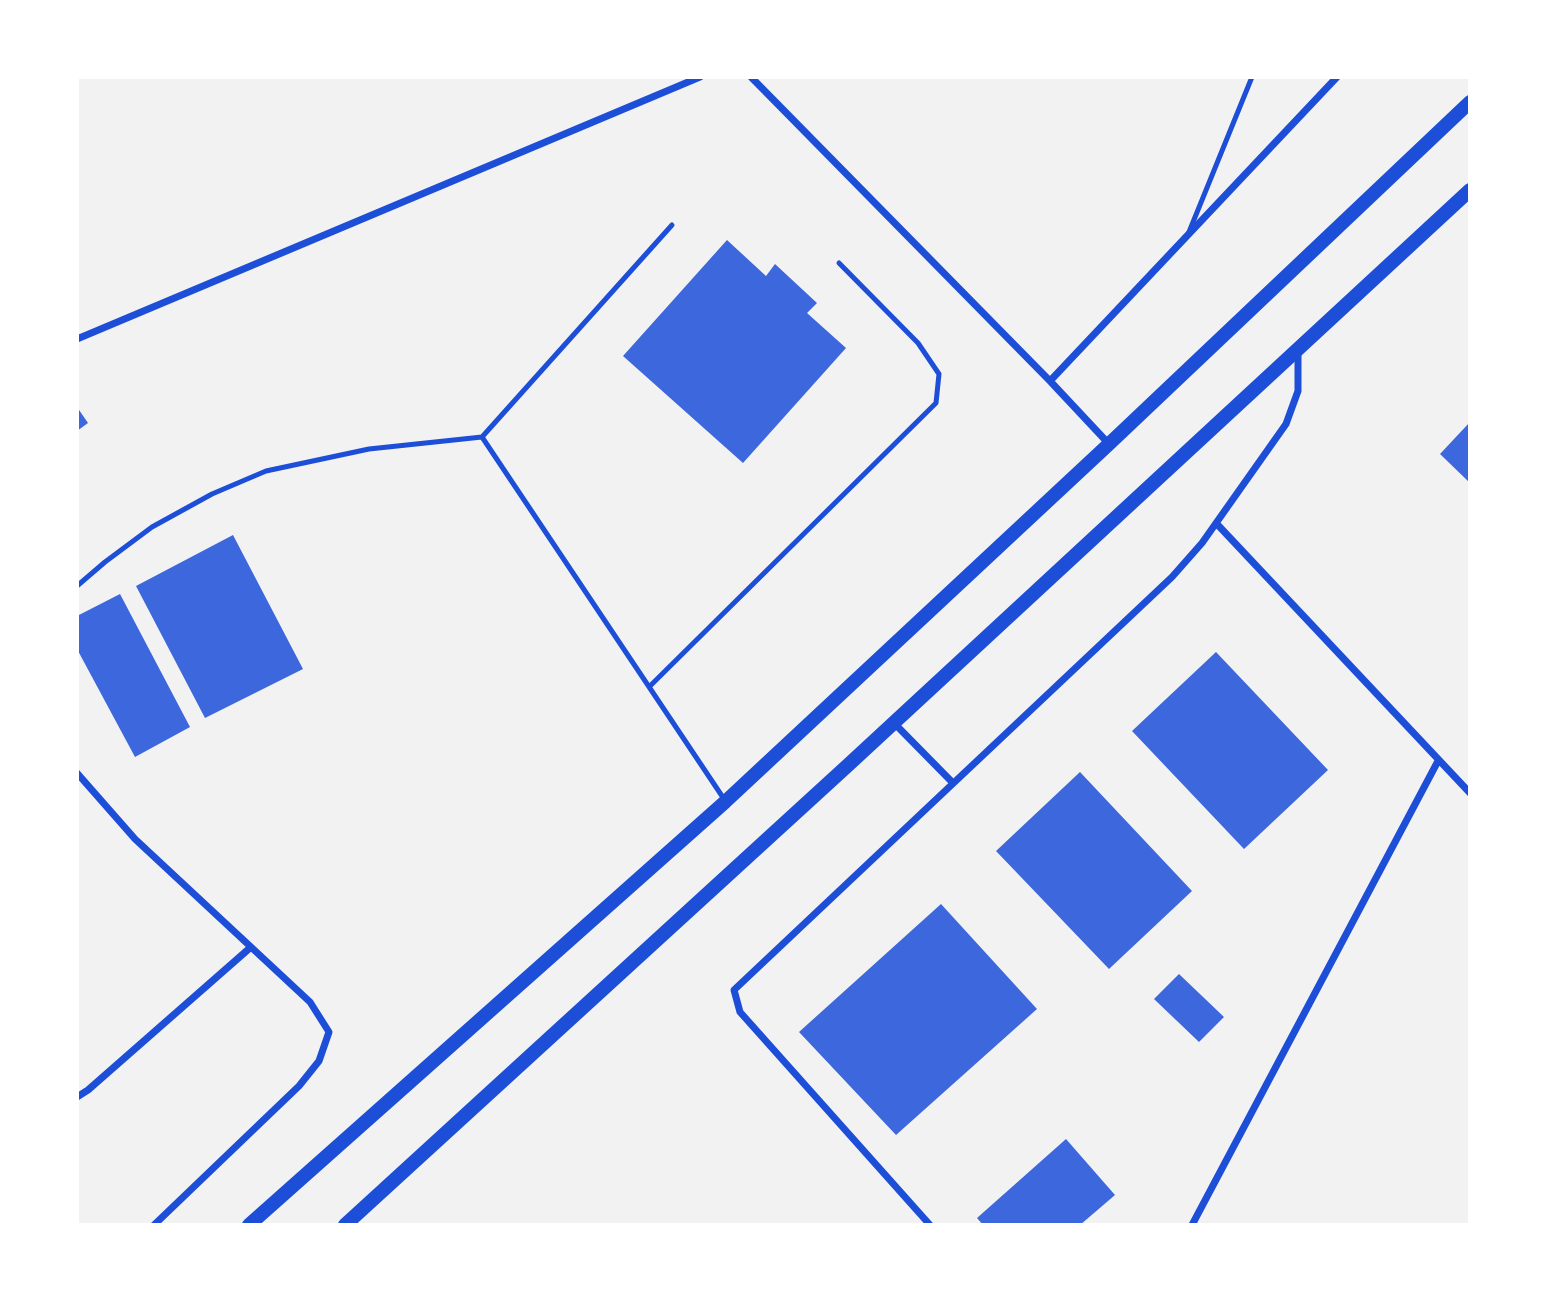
<!DOCTYPE html>
<style>
body{margin:0}
#map{position:relative;width:1547px;height:1302px;overflow:hidden;background:#f2f2f2;font-family:"IBM Plex Sans",sans-serif}
canvas{display:block}
.frame{position:absolute;inset:0;border:79px solid #fff;pointer-events:none}
</style>
<div id="map">
<canvas width="1547" height="1302"></canvas>
<div class="frame"></div>
</div>
<script>
const c = document.querySelector('canvas').getContext('2d');
c.lineJoin = 'round';
function fillPath(path, color) { c.fillStyle = color; c.fill(path, 'evenodd'); }
function strokePath(path, color, width, dash) { c.strokeStyle = color; c.lineWidth = width; c.lineCap = dash ? 'butt' : 'round'; c.setLineDash(dash || []); c.stroke(path); }
const building = new Path2D(`
 M727,240L766,276L775,264L817,303L807,313L846,348L743,463L623,356Z
 M77,407L88,423L77,431Z
 M1470,422V483L1440,454Z
 M233,535L303,669L205,718L136,586Z
 M120,594L190,727L135,757L77,649V616Z
 M1216,652L1328,770L1244,849L1132,731Z
 M1080,772L1192,891L1109,969L996,851Z
 M941,904L1037,1009L896,1135L799,1032Z
 M1179,974L1224,1017L1199,1042L1154,999Z
 M1066,1139L1115,1195L1080,1225H983L977,1218Z`);
const service = new Path2D(`
 M1189,232L1252,77
 M482,437L724,799
 M77,586L105,562L152,527L212,494L266,471L369,449L482,437L672,225
 M649,687L936,403L939,374L918,343L839,263`);
const minor = new Path2D(`
 M751,77L1050,381L1109,444
 M77,339L700,77
 M1050,381L1337,77
 M1216,523L1470,793
 M894,723L953,783
 M77,773L135,839L310,1002L329,1032L319,1061L299,1086L154,1225
 M77,1097L88,1090L251,947
 M930,1225L740,1012L734,990L1172,577L1202,543L1286,424L1298,391V352
 M1192,1225L1438,761`);
const secondary = new Path2D(`
 M249,1225L725,802L1109,444L1470,102
 M345,1225L846,767L1470,190`);
fillPath(building, '#3d67dc');
strokePath(service, '#1d4ed8', 5);
strokePath(minor, '#1d4ed8', 7);
strokePath(secondary, '#1d4ed8', 14);
</script>
